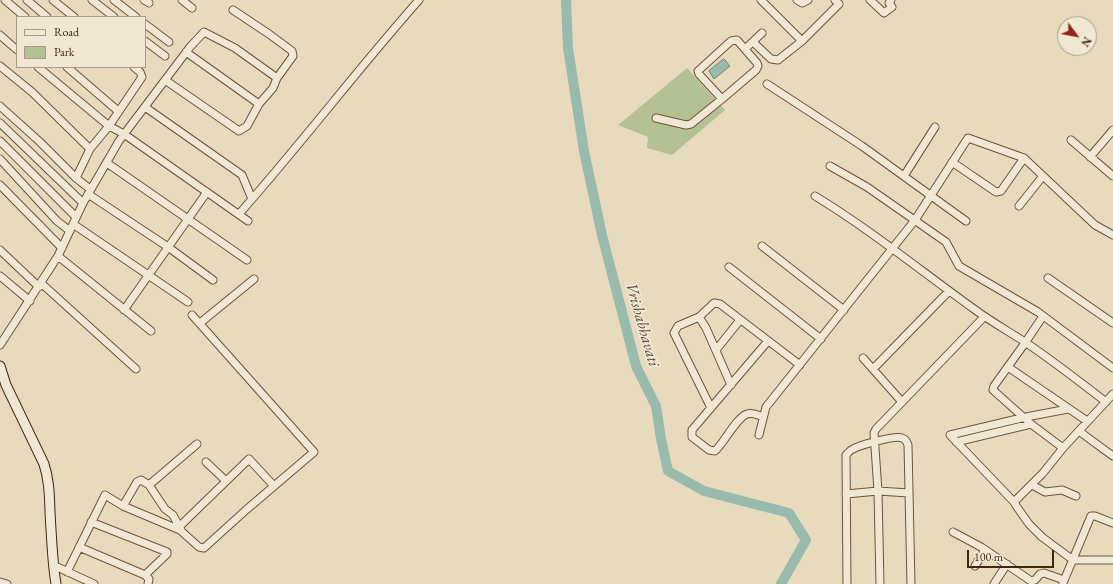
<!DOCTYPE html>
<style>
body{margin:0}
#map{position:relative;width:1113px;height:584px;overflow:hidden;background:#e8dbbd;font-family:"EB Garamond",serif}
canvas{display:block}
.legend{position:absolute;left:16px;top:16px;width:130px;height:52px;box-sizing:border-box;background:#f0e8d4;border:1px solid #aa9b86;margin:0;padding:5px 7px;list-style:none;font-size:12px;color:#412711}
.legend li{display:flex;align-items:center;gap:8px;height:20px}
.legend b{width:20px;border:1px solid #aa9b86}
.north{position:absolute;left:1057px;top:16px;width:40px;height:40px;box-sizing:border-box;background:#f0e8d4;border:1px solid #aa9b86;border-radius:50%;rotate:122deg;font-size:11px;font-weight:700;line-height:16px;text-align:center;color:#412711}
.north::after{content:'';display:block;margin:auto;width:14px;height:18px;background:#8f2418;clip-path:polygon(50% 0,100% 100%,50% 72%,0 100%)}
.scale{position:absolute;left:967px;top:550px;width:87px;height:18px;box-sizing:border-box;border:2px solid #412711;border-top:0;padding-left:5px;font-size:12px;line-height:14px;white-space:nowrap;color:#412711;-webkit-text-stroke:3px #f0e8d4;paint-order:stroke}
</style>
<div id="map">
<canvas width="1113" height="584"></canvas>
<ul class="legend">
<li><b style="height:5px;background:#f0e8d4"></b>Road</li>
<li><b style="height:11px;background:#b3c194"></b>Park</li>
</ul>
<div class="north">N</div>
<div class="scale">100 m</div>
</div>
<script>
const c = document.querySelector('canvas').getContext('2d');
c.lineJoin = 'round';
function fillPath(path, color) { c.fillStyle = color; c.fill(path, 'evenodd'); }
function strokePath(path, color, width, dash) { c.strokeStyle = color; c.lineWidth = width; c.lineCap = dash ? 'butt' : 'round'; c.setLineDash(dash || []); c.stroke(path); }
function label(font, color, halo, rows, align = 'center') {
  c.font = font + ' "EB Garamond",serif'; c.lineWidth = 3.5; c.setLineDash([]); c.textBaseline = 'middle'; c.strokeStyle = halo; c.fillStyle = color; for (const [text, x, y, turn = 0] of rows) {
    c.save(); c.translate(x, y); c.rotate((+turn || 0) * Math.PI / 180); c.textAlign = isNaN(turn) ? turn : align; if (halo) c.strokeText(text, 0, 0); c.fillText(text, 0, 0); c.restore();
  }
}
const green = new Path2D(`
 M687,68L725,110L672,155L647,148L648,137L618,125Z`);
const water = new Path2D(`
 M724,59L730,66L714,79L709,71Z`);
const river = new Path2D(`
 M566,0L568,48L584,151L602,235L636,366L656,406L661,439L668,471L704,491L789,513L806,540L781,584`);
const street = new Path2D(`
 M5,0L25,17
 M27,0L47,17
 M53,0L74,17
 M92,0L114,17
 M114,0L136,17
 M144,0L149,3
 M182,0L192,8
 M761,0L802,41
 M797,0L802,3L808,0
 M870,0L884,13L892,7L889,3L891,0
 M145,24L169,42
 M0,35L17,50
 M737,40L757,63L758,66L756,70L722,99L699,74L698,71L731,41Z
 M145,41L165,56
 M753,42L771,59L778,60L802,41L839,4L835,0
 M745,49L762,33
 M186,52L259,104
 M0,66L32,92L90,149
 M38,67L109,126L124,134L248,221
 M67,67L118,111
 M165,80L239,131L247,126L259,104L273,88L277,78L293,56L292,51L269,34L233,10
 M767,84L862,146L966,221
 M0,106L40,142L76,178L90,189
 M145,107L242,175L252,199
 M656,118L686,125L691,124L722,99
 M0,123L83,203
 M1071,140L1113,176
 M0,141L76,217
 M1090,157L1113,130
 M0,159L57,221L70,231
 M952,162L996,192L1001,191L1024,158
 M107,163L247,260
 M830,166L867,187L946,242L959,266L1038,312L1113,368
 M904,176L935,127
 M76,178L90,149L109,126L142,77L140,72L134,67
 M0,185L62,248
 M88,194L168,247L213,280
 M815,196C871,230 921,271 974,309C990,321 1008,331 1025,342C1053,361 1079,381 1106,402
 M1019,206L1043,176
 M239,214C301,144 357,70 419,0
 M73,224L188,302
 M762,246L844,310
 M0,250L39,287
 M58,256L151,331
 M729,267L821,339
 M0,276L30,301
 M1048,278L1113,323
 M41,283L136,369
 M124,310L207,192
 M1043,316L1025,343L994,386L993,390L1031,424L1063,448
 M699,317L706,328L731,385
 M200,323L254,279
 M0,345L58,256L83,203L119,141L190,47L204,32L235,48L277,78
 M716,350L740,320
 M863,358L902,402
 M1008,367L1087,421
 M873,369L949,291
 M711,408L674,333L678,326L699,317L714,303L720,304L800,365
 M1068,409L1026,417L950,435L1014,502L1017,507L1029,524L1042,537L1073,560H1113
 M763,417C758,415 753,412 747,414C736,418 724,443 715,451L709,450L692,437V430L768,341
 M1079,431L1091,440L1113,456
 M759,435L766,407L915,220L968,138L1024,158L1095,225L1113,235
 M956,442L1031,424
 M206,462L226,481
 M149,485L165,509L173,515L181,530
 M1032,485L1045,492L1062,490L1076,496
 M846,494L878,491L909,493
 M1014,502L1043,473L1063,448L1113,394
 M123,506L137,482L141,480L149,485L197,444
 M91,522L167,552V554L145,575
 M180,526L249,459L274,486
 M953,532L981,547L1031,581L1035,580L1040,574L1044,573L1064,580
 M79,547L145,575L149,579L148,584
 M53,565L94,584
 M975,566L985,550
 M67,572L105,495L123,506L180,530L199,547L204,548L246,510L314,452L192,315
 M0,582L7,584
 M1063,583L1091,516H1095L1113,523
 M847,584L846,455C848,453 850,450 853,449C860,445 895,435 902,438C906,439 907,442 908,445L911,584
 M880,584L878,491L874,433L876,429L984,317
 M994,584L1007,564`);
const secondary = new Path2D(`
 M0,366L6,385L44,464C51,486 49,506 51,529C52,547 53,566 56,584`);
const waterNames = [
 ["Vrishabhavati",642,325,74]
];
fillPath(green, '#b3c194');
fillPath(water, '#98bbae');
strokePath(water, '#75806f', 1);
strokePath(river, '#98bbae', 10);
strokePath(street, '#6b543c', 9);
strokePath(secondary, '#412711', 11);
strokePath(street, '#f0e8d4', 7);
strokePath(secondary, '#f0e8d4', 9);
label('italic 16px', '#574c38', '#f0e8d4', waterNames);
</script>
